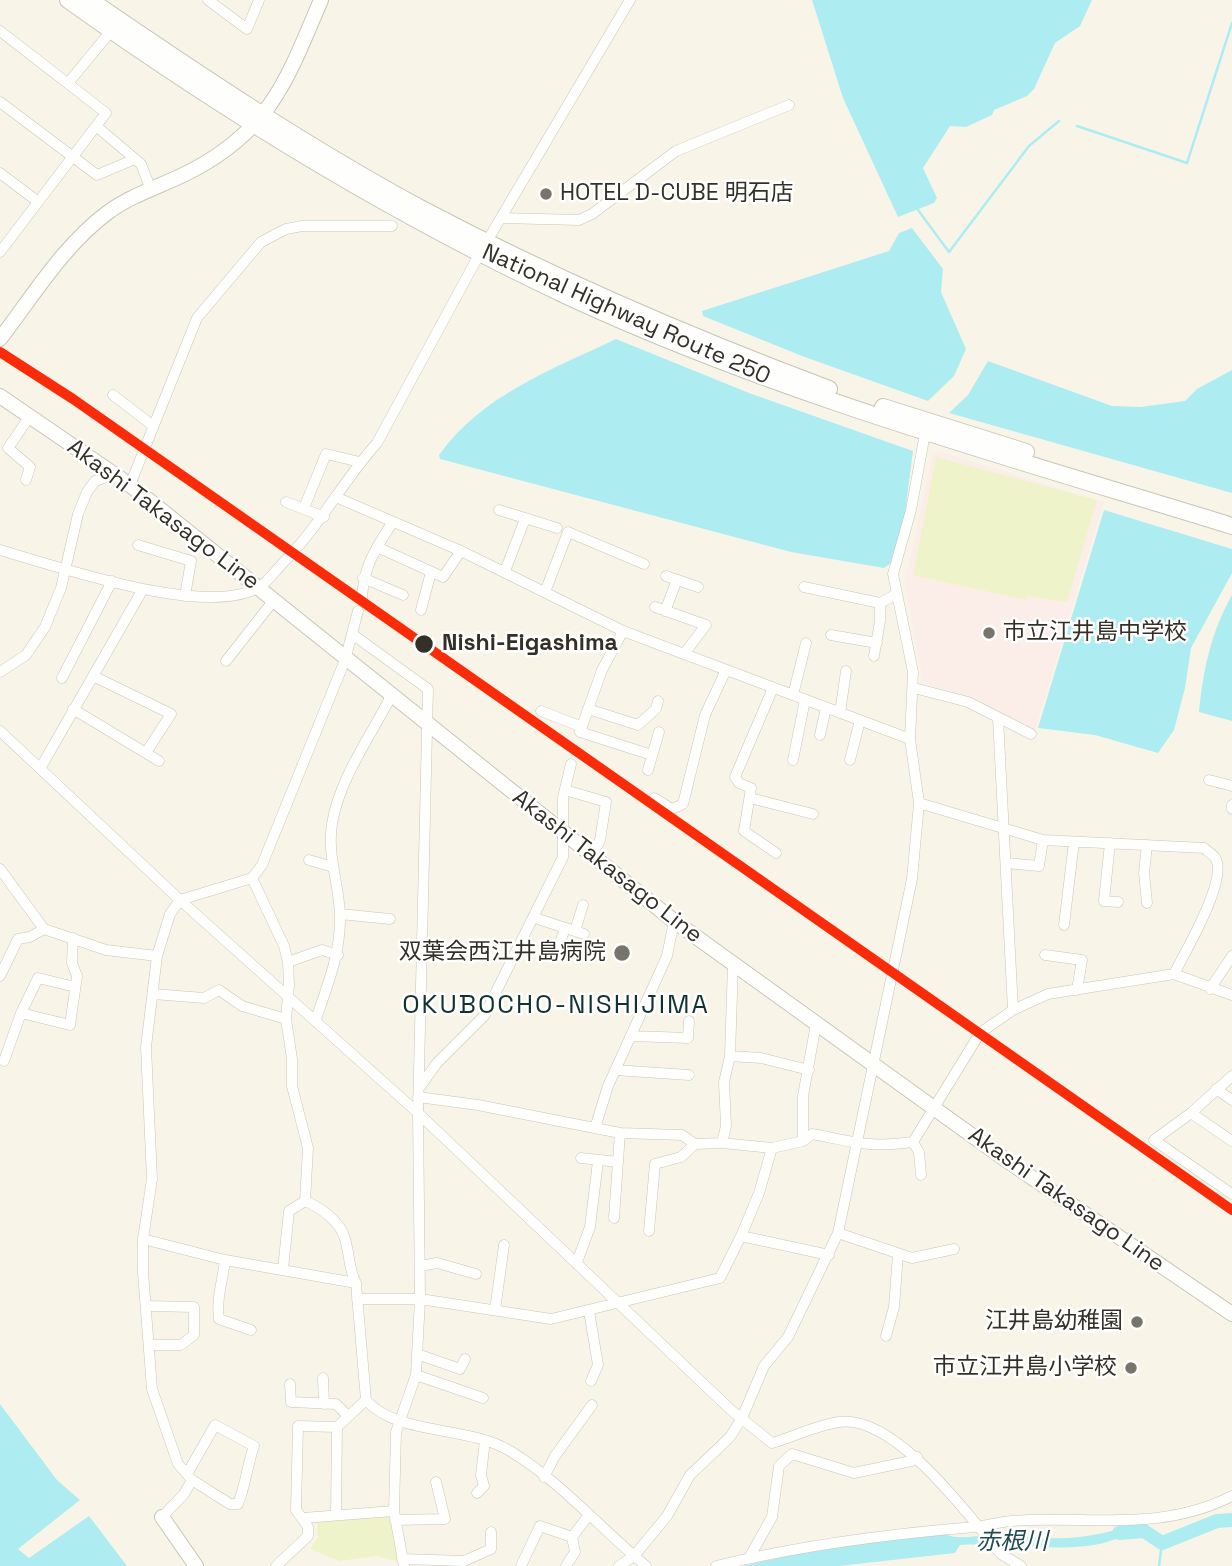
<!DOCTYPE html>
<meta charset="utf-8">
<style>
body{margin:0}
canvas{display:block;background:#f8f5e8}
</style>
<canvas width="1232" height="1566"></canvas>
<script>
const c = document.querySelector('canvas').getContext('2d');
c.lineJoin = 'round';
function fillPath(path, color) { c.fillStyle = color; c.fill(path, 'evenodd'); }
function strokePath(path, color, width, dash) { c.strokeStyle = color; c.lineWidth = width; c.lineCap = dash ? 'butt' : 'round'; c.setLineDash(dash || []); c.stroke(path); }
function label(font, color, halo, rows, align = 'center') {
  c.font = font + ' "Space Grotesk","Noto Sans JP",sans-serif'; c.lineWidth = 5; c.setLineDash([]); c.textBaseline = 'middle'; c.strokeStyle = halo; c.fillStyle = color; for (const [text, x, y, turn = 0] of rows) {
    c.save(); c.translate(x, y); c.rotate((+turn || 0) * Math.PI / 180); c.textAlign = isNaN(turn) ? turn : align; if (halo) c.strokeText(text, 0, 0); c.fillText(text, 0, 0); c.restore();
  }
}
const education = new Path2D(`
 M938,451L1104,502L1035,731L970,698L923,683L905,582L932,456Z`);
const green = new Path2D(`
 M936,457L1097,500L1067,602L1028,596L1026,600L913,575Z
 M392,1514L400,1562L376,1556L339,1561L310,1549L318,1537L317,1520Z`);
const water = new Path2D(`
 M812,0H1092L1080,26L1055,43L1034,89L1027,96L994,110L992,115L966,127L950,126L923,168L937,198L934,203L898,217L843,98Z
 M912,228L943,269L941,292L966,349L954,376L928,401L802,356L703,316L702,311L889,251L899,233Z
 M616,339L749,393L913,451L905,513L891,563L884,568L791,552L440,459L439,455C482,395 551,370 616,339Z
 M988,361L1112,406L1141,407L1185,401L1197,389L1232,370V493L949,413L968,395Z
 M1104,510L1232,549V573L1191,648L1185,688L1174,730L1158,753L1095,735L1038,728Z
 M1232,595V721L1199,712C1203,670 1211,632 1232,595Z
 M0,1404L57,1480L80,1500L18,1549L29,1558L89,1516L127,1566H0Z
 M1111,1531L1137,1532C1126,1534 1117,1539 1107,1542C1068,1554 1002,1542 960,1545L955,1553L839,1566H742L858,1541L945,1534C960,1541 977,1534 993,1535C1034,1538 1070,1542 1111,1531Z`);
const stream = new Path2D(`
 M1077,126L1187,163L1232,23
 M918,210L949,252L1029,146L1059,121
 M1159,1566L1162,1543`);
const river = new Path2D(`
 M1119,1533L1144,1531L1162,1543L1217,1521L1232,1520`);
const minor = new Path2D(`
 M208,0L247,29L259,0
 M0,31L106,113L0,252
 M69,82L111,31
 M0,102L97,175L135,159
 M96,126L141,164L151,190
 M0,173L37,201
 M501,218L579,220L592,214L676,151L789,105
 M113,395L152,425
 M26,480L30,467L8,448L30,416
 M130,485L197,318L261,242L286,229L302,226H392
 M338,498L461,551L623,631L910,739
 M286,502L324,517
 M304,508L326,454L360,462
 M499,510L557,528
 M138,545L191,561L185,596
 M377,547L443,577L461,551
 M0,550C57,566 207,619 259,587C268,582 275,571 282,564C319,527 343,481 377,443L480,253L630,0
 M505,571L525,519
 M666,576L698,587
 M363,578L403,595
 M804,587L880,603L895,595
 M545,592L568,532L644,564
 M362,598C364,565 375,550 392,523
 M655,607L706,625L684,654
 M421,610L431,572
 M665,611L677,580
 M623,631L602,670L580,732L652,755
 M352,634L428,689L418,1113L420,1299L416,1375L396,1432L394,1511L404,1566
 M831,635L877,643
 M874,656L880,621V603
 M226,661L274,600
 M0,672L26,655L45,627L61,588L78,514L87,492L95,481L115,474
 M93,676L171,714L147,751
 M62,678L112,581
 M773,688L735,777L739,783L751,788L744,831L776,853
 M914,688L968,702L1031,734
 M793,695L806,643
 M73,709L159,761
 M588,709L638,725L656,709L658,701
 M541,711L582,727
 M840,713L846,671
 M998,718L1013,1010
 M0,731L180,900L418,1113L731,1410L772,1443C793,1437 817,1425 839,1422C895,1414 969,1516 1001,1554L1021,1566
 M820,735L826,708
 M793,760L805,700
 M850,760L860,720
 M41,767L143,589
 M648,770L659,732
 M1209,780L1232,786
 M565,790L606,802L600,840L592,856
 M654,798L672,809L683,804L705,715L726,670
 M750,798L813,814
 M919,803L1043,840L1204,848C1207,851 1214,855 1216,859C1227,882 1185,952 1174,974
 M1232,805V809
 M1110,843L1104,901L1118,902
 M1147,845L1144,873L1147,903
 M309,860L333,867
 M1006,863L1039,866L1043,840
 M0,869L44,929L106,950L157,956
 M252,878L284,946L288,962L289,985L286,1019L292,1059V1086L308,1148L305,1201L289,1211L283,1269
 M340,914L390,919
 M535,918L584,934
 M1064,925L1074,842
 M575,931L583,905
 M557,952L565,928
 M1045,955L1082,960L1077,990
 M288,962L322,950L338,955
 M0,976L18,939L30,937L44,929
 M1210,989L1232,956
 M153,994L204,998L219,990L242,1006L286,1019
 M21,1013L70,1025L77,976L72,963L73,938
 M316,1019C328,984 341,952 340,915C339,884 327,855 332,824C339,779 371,736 391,696
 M631,1036L688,1038L689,1021
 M730,1056L761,1058L809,1070
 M4,1061L21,1013L38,978L75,987
 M615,1070L689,1075
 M1232,1076L1191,1113L1154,1140L1232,1194
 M419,1088L437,1063L484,1016L563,857V797L571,764
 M1216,1089L1232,1100
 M418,1097L478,1105L620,1133L682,1135L695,1144L722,1143L772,1148L803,1141L812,1134C854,1142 869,1148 913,1142L980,1033L1013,1010L1048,994L1174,974L1232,995
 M1191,1113L1232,1141
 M595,1128L608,1086L667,956L674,921
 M803,1141V1096L816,1024
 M913,1142L919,1152L921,1175
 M722,1143L726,1126L724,1082L730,1056L733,964
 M581,1158L618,1162
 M305,1201C320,1207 341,1222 345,1239C350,1255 348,1267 356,1283
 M614,1218L620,1133
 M649,1231L655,1164L681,1157L695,1144
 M838,1233L912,1258L954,1249
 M741,1236L759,1193L772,1148
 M143,1239L225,1260L356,1283L366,1400C397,1436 468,1425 510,1451C560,1481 601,1529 646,1566
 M225,1260C223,1280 216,1298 219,1319L251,1330
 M577,1262L590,1227L598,1161
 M420,1266L437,1263L476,1274
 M357,1299H420L551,1319L720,1278L741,1236L829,1255
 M146,1306L194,1307V1335L181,1345H149
 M495,1310L504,1245
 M589,1311L598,1365L591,1381
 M886,1336L894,1307L898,1254
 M417,1354L460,1369L465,1359
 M416,1375L483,1398
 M323,1378L324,1404
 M290,1384L291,1402L336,1404L347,1415
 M187,1474L215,1425L254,1446C247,1466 246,1484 238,1504H230L192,1480
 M544,1477L555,1456L592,1405
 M477,1493L484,1486L481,1475L485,1440
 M336,1514L337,1427
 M162,1517L184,1494L192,1480L178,1464L152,1389L143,1272V1239L152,1179L146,1047L157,956L170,914L180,900L252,878L262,865L345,660L358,611
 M303,1518L394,1511
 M395,1520L445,1519L436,1482
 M749,1558L772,1517L779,1466L792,1454L854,1473L911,1461L917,1457
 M402,1559L464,1561L491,1549V1532
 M276,1566L308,1536V1527L296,1510L298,1426L337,1427L366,1400
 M521,1566L540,1526L572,1537
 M566,1566L575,1552L572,1537L589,1515
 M619,1566L634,1556L667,1516L690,1475L730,1437L742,1418L764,1366L788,1337L838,1233L912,879L919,803L910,739L913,672L893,574L911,510L926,428
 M716,1566C802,1545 887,1534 975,1527C987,1526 999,1522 1011,1521C1087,1515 1160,1533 1232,1496`);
const secondary = new Path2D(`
 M0,339C33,296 63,246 107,213C132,194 165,185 193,170C272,128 288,77 321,0
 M0,396L130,485L674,921L1006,1160L1232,1314
 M162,1517L196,1566`);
const trunk = new Path2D(`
 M68,0C225,112 392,214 567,296C780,395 1008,457 1232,526
 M90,0C198,74 307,147 422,209C553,278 690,337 829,389
 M883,407L1026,452`);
const rail1 = new Path2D(`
 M0,352L73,399L1232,1210`);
const markers = [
 [546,194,7,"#77756b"],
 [989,633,7,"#77756b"],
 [424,644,10,"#323027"],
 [622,953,9,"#77756b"],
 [1137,1322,7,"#77756b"],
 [1131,1368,7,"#77756b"]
];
const poiNames = [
 ["HOTEL D-CUBE 明石店",560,194,"left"],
 ["市立江井島中学校",1003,633,"left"],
 ["双葉会西江井島病院",606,953],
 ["江井島幼稚園",1123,1322],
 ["市立江井島小学校",1117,1368]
];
const streetNames = [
 ["National Highway Route 250",626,315,24],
 ["Akashi Takasago Line",163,515,37],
 ["Akashi Takasago Line",607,867,38],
 ["Akashi Takasago Line",1066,1200,35]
];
const stopNames = [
 ["Nishi-Eigashima",442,644]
];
const waterNames = [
 ["赤根川",1012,1542]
];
const quarterNames = [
 ["OKUBOCHO-NISHIJIMA",556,1006]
];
fillPath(education, '#fbeee9');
fillPath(green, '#eff3c9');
fillPath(water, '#adedf1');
strokePath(stream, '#adedf1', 2.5);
strokePath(river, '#adedf1', 14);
strokePath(minor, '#c7c5ba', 11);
strokePath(secondary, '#c7c5ba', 16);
strokePath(trunk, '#c7c5ba', 18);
strokePath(minor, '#fefefc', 10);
strokePath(secondary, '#fefefc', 14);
strokePath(trunk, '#fefefc', 16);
strokePath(rail1, '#fa2b08', 10);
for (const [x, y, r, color] of markers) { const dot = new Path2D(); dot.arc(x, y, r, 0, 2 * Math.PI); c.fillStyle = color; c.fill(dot); strokePath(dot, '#fff', 2.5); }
label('23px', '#323027', '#fff', poiNames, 'right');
label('23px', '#323027', '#fff', streetNames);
label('bold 23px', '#323027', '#fff', stopNames, 'left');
label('italic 24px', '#224c51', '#fff', waterNames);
c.letterSpacing = '2px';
label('26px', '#113330', '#fff', quarterNames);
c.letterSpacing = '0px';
</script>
